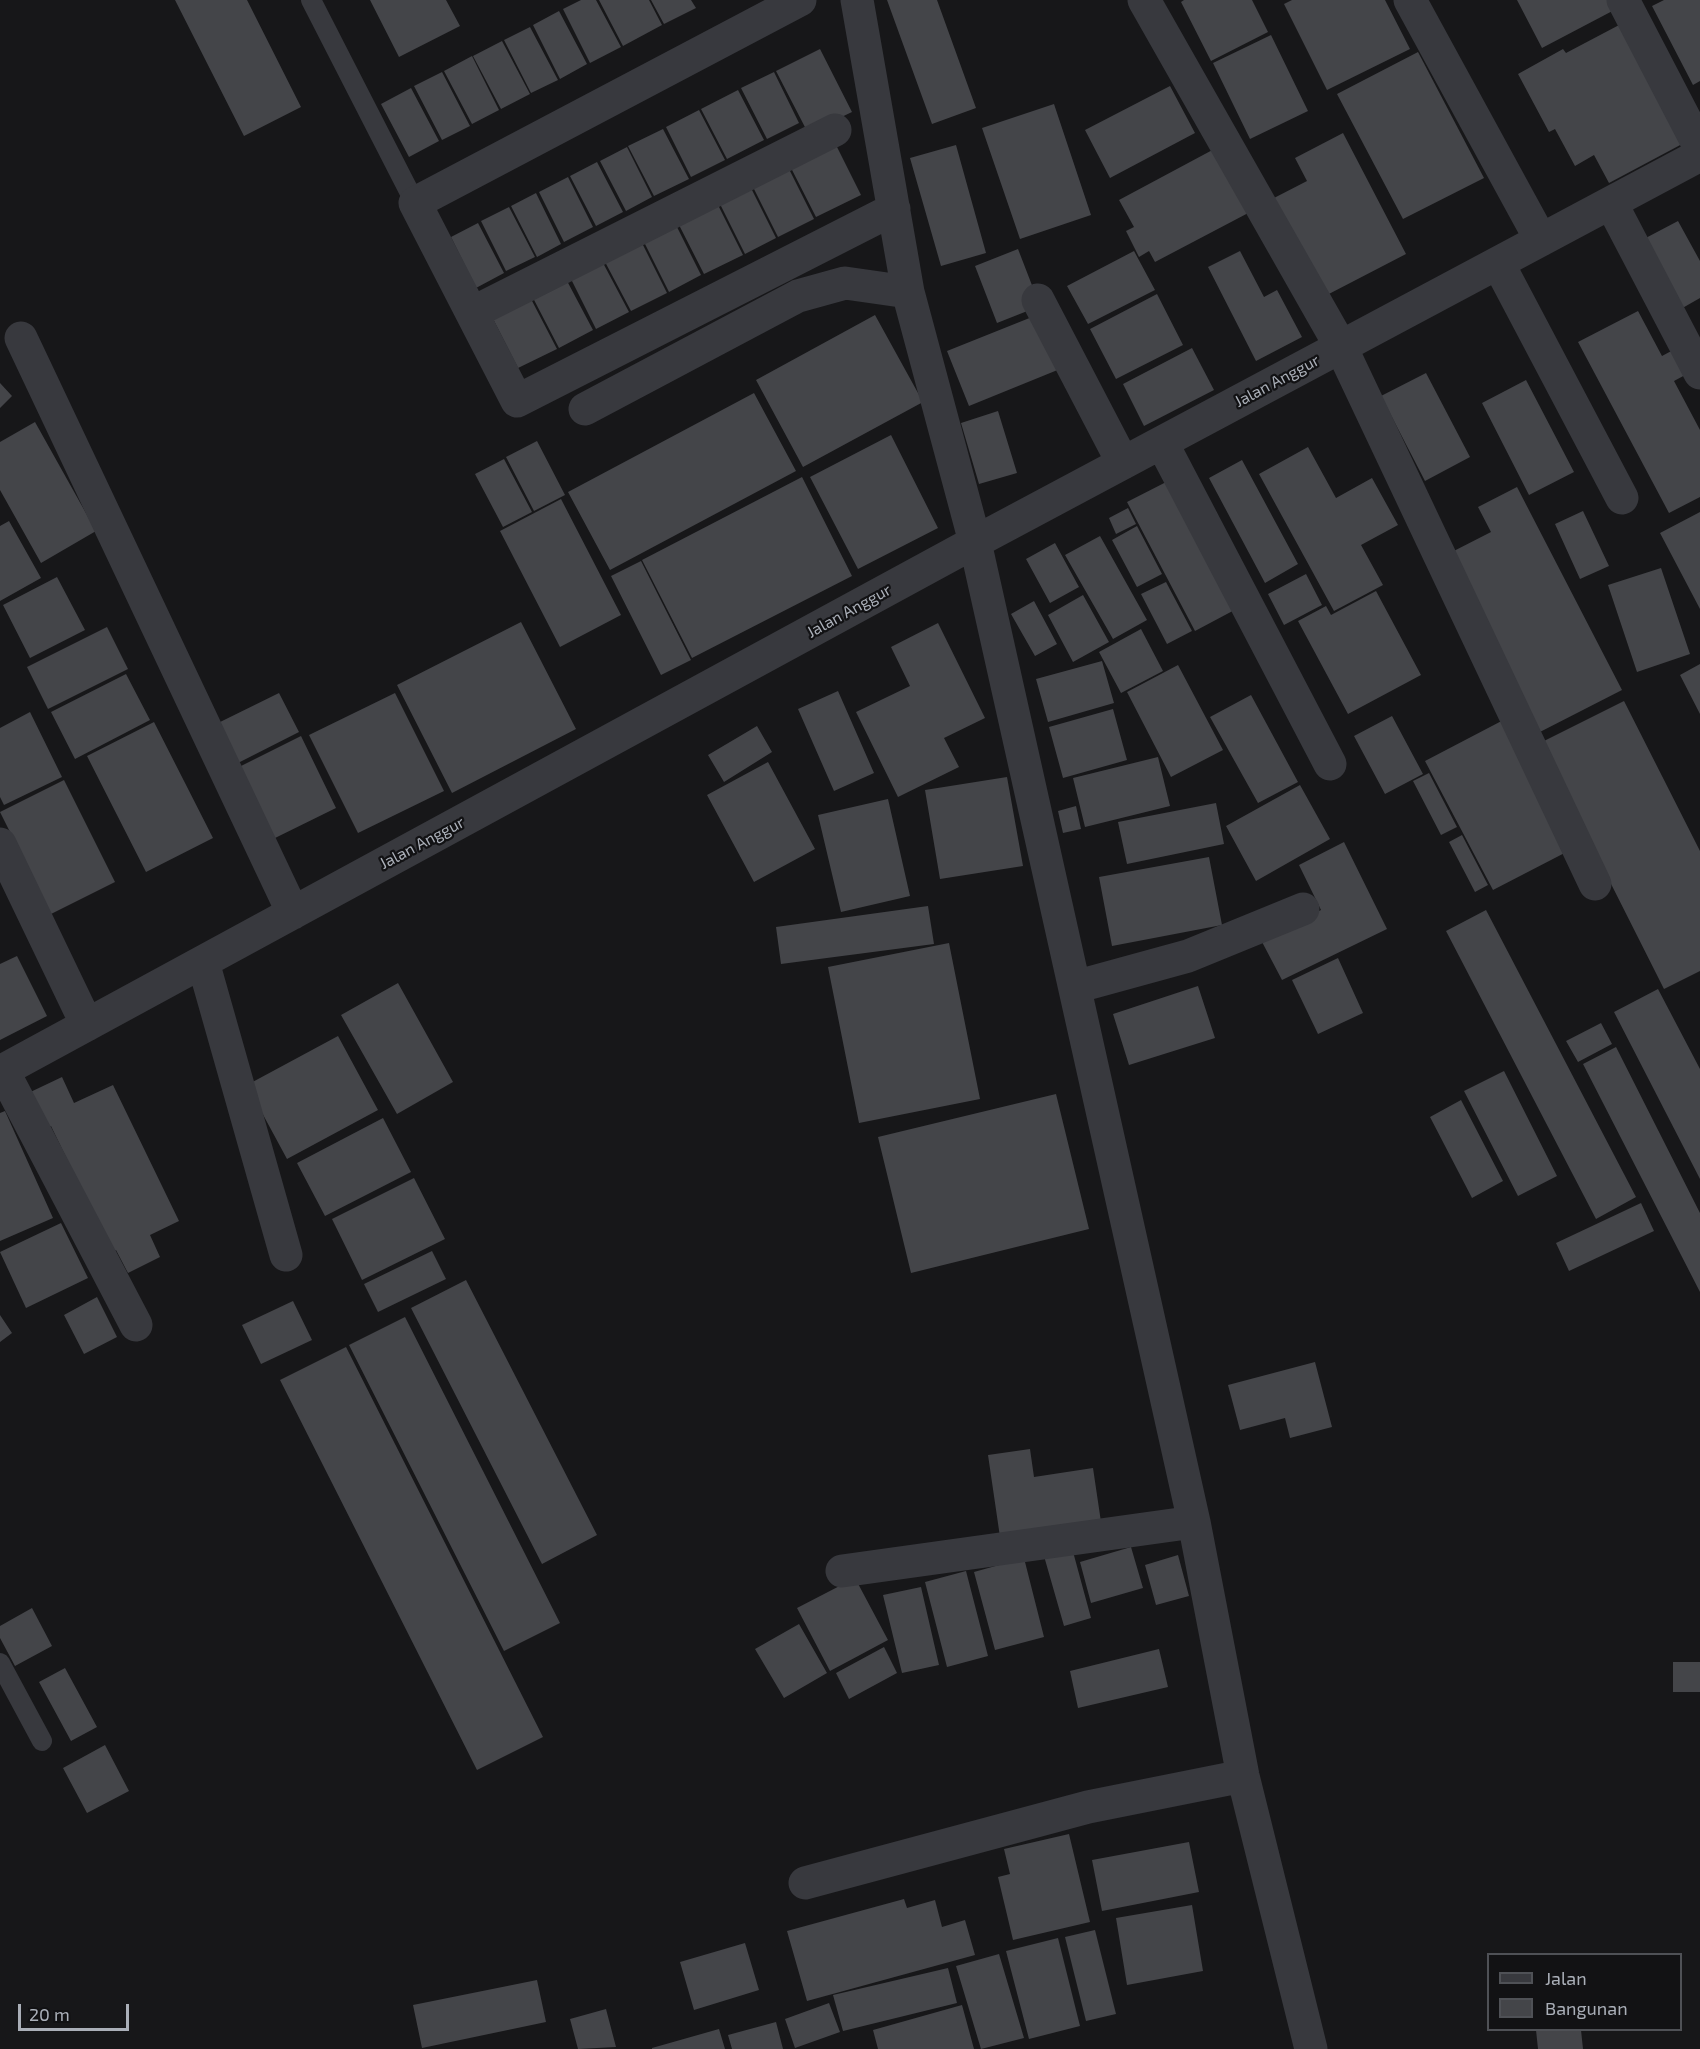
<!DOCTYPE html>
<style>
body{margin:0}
#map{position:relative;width:1700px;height:2049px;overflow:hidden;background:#171719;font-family:"Exo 2",sans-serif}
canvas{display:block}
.legend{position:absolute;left:1487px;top:1953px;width:195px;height:78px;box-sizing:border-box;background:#121214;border:2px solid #4f5156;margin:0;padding:8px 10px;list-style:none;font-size:18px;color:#aaafb8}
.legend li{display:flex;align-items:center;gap:12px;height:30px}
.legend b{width:30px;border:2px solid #4f5156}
.scale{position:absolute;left:18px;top:2004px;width:111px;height:27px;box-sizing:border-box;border:3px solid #aaafb8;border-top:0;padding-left:8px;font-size:18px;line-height:21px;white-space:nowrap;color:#aaafb8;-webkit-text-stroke:4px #121214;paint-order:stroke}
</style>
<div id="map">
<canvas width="1700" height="2049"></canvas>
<ul class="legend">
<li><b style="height:8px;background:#38393e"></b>Jalan</li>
<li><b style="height:16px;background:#444549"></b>Bangunan</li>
</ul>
<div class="scale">20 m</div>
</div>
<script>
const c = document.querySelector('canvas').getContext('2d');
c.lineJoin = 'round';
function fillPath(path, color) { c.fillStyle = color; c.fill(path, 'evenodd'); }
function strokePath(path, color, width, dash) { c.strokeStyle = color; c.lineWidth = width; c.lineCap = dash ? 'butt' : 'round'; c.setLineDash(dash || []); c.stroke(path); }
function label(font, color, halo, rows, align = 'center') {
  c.font = font + ' "Exo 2",sans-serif'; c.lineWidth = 4.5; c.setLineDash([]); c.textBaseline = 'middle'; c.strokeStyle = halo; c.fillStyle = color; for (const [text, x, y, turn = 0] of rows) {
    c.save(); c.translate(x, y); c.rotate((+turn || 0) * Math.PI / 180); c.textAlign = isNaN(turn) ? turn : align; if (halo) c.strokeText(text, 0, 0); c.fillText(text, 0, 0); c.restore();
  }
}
const building = new Path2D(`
 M175,0H247L301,107L244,136Z
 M370,0H446L460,26L399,57Z
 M581,0H596L621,47L590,63L563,9Z
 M599,0H649L662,25L623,46Z
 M651,0H691L696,8L664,24Z
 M887,0H937L976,108L932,124Z
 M1184,0H1252L1268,32L1211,61L1181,2Z
 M1292,0H1385L1410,49L1327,90L1284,4Z
 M1517,0H1617L1620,7L1542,48Z
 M1664,0H1700V81L1693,85L1652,6Z
 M559,11L587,64L560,79L533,25Z
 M1621,24L1684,143L1609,183L1594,155L1575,166L1555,129L1549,132L1518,74L1563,49L1566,53Z
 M530,27L558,80L531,93L504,40Z
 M1271,35L1308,111L1250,139L1213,63Z
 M502,41L530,94L501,109L473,56Z
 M820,49L852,112L808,133L776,71Z
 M1418,52L1484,178L1403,219L1337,94Z
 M472,56L499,110L472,124L444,71Z
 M442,72L470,126L442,140L414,86Z
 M774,72L799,123L767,139L741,88Z
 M1170,86L1195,133L1110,178L1085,130Z
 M411,88L439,141L409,157L381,104Z
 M738,90L764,140L727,159L701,109Z
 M1054,104L1091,215L1020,239L982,128Z
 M699,110L725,160L691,177L666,127Z
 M663,129L689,179L654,196L628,146Z
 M1343,133L1406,254L1325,296L1274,198L1307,181L1295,158Z
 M835,143L861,195L816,217L790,166Z
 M956,145L986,253L941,266L910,158Z
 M627,147L652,197L626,211L600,161Z
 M1218,147L1252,211L1155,262L1149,251L1139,257L1126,231L1134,227L1119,200Z
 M597,162L623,212L596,226L570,176Z
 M788,167L814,219L778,237L752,185Z
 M568,177L593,227L564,242L539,192Z
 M750,186L776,238L745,254L719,202Z
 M536,193L561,244L537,257L511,206Z
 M717,203L743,255L704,274L678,223Z
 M509,207L535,257L506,271L481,221Z
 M1678,221L1700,261V298L1679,310L1640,241Z
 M478,223L504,273L476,288L451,237Z
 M675,223L701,275L669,292L643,240Z
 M641,241L667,293L631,311L604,260Z
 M1018,249L1040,306L997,323L975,266Z
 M1134,251L1155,290L1088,324L1067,286Z
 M1240,251L1264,297L1277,290L1302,337L1256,361L1208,267Z
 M602,261L629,312L596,329L570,277Z
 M566,279L593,330L559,348L532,296Z
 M1157,294L1183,345L1116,379L1090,329Z
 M530,297L557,349L518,368L492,317Z
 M1638,311L1662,356L1675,349L1687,374L1674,381L1700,430V497L1669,513L1578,342Z
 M875,315L923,402L803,467L756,380Z
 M1037,315L1060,369L969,406L947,351Z
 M1192,348L1214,390L1144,426L1123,384Z
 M1426,373L1470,457L1425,481L1381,396Z
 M1526,380L1574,472L1529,495L1482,403Z
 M0,383L12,396L0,408Z
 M754,393L796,471L610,570L568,492Z
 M998,411L1017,473L979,484L961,423Z
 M35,422L96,531L41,563L0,490V442Z
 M891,435L938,528L858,569L810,477Z
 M537,441L565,495L534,511L506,457Z
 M1308,447L1336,498L1372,478L1398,525L1361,545L1383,585L1334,611L1259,474Z
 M504,459L532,512L503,527L475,474Z
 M1242,460L1298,564L1265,583L1209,478Z
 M802,477L852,576L692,658L642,560Z
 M1174,478L1242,606L1195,631L1127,502Z
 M1517,487L1622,690L1536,734L1444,556L1491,532L1478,507Z
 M561,499L621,615L560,647L500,531Z
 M1128,508L1136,524L1116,534L1109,518Z
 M1583,511L1609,566L1580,579L1555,524Z
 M1700,512V609L1660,533Z
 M9,521L41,578L0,601V526Z
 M1137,526L1162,574L1137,587L1112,540Z
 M1100,536L1147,620L1113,639L1065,555Z
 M1055,543L1079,587L1050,603L1026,559Z
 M641,561L691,660L661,675L611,576Z
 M1661,568L1690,654L1637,672L1608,585Z
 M1306,574L1322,605L1284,625L1268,594Z
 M57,577L85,630L30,658L3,605Z
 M1166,582L1192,631L1167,644L1141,594Z
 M1376,591L1421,675L1348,714L1298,621L1326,606L1331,615Z
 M1083,595L1109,642L1073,662L1048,615Z
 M1034,601L1057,644L1035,656L1011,614Z
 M521,622L576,729L452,793L397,685Z
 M938,623L985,718L944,738L959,767L898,797L856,712L910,686L891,647Z
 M107,627L128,669L48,709L27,667Z
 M1141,629L1163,671L1121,693L1099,652Z
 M1102,661L1114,703L1048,722L1036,679Z
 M1700,664V714L1680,675Z
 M1178,665L1223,750L1171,777L1127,692Z
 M126,674L150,720L75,759L51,712Z
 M838,691L874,773L834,791L798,709Z
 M279,693L299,732L236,764L216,724Z
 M395,693L444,791L358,833L309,735Z
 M1251,695L1298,782L1258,803L1210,717Z
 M1624,701L1700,851V971L1664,989L1540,743Z
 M1113,709L1127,760L1063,778L1049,727Z
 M30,712L62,777L4,805L0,797V728Z
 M1513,715L1580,845L1493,890L1425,761Z
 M1392,716L1423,774L1385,794L1354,736Z
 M154,722L213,838L146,872L87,756Z
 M757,726L772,752L724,782L708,755Z
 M301,736L336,808L273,839L237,768Z
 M1158,757L1170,806L1085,827L1073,778Z
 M768,762L815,849L754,882L707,795Z
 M1429,773L1457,827L1441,835L1413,781Z
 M1007,777L1023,866L940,879L925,790Z
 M64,780L115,882L51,914L0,812Z
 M1300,785L1330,839L1256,881L1226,826Z
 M888,799L910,896L841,912L818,815Z
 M1216,803L1224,844L1127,864L1118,822Z
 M1076,806L1081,829L1063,833L1058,811Z
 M1462,835L1488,885L1475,892L1449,842Z
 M1344,842L1387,929L1282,980L1261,940L1321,910L1299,865Z
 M1209,857L1222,925L1112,946L1099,877Z
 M928,906L934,944L781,964L776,927Z
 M1486,910L1636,1197L1596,1219L1446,931Z
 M949,943L980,1099L859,1123L828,967Z
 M17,956L47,1016L0,1040V964Z
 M1338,958L1363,1013L1318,1034L1292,980Z
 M398,983L453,1082L397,1114L341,1015Z
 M1198,986L1215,1038L1129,1065L1113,1014Z
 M1658,989L1700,1069V1179L1614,1012Z
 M1601,1023L1612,1044L1578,1062L1566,1041Z
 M338,1036L378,1110L287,1159L247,1085Z
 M1616,1047L1700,1213V1292L1583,1064Z
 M1504,1071L1557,1176L1518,1196L1464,1091Z
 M62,1077L74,1103L113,1085L179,1221L150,1235L160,1257L128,1273L116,1250L112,1253L51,1126L39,1132L22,1096Z
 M1056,1094L1089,1229L911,1273L878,1137Z
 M1461,1100L1503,1181L1472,1198L1430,1117Z
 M5,1111L53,1218L0,1241V1113Z
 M383,1118L411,1172L325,1216L297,1163Z
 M414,1178L445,1239L362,1280L332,1219Z
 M1641,1203L1654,1231L1569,1271L1556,1243Z
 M61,1223L88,1278L26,1308L0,1252Z
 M432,1251L446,1279L378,1312L364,1284Z
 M466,1280L597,1535L542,1564L411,1308Z
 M97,1297L117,1337L84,1354L64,1315Z
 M293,1301L312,1340L261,1364L242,1325Z
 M0,1315L12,1333L0,1342Z
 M405,1317L560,1623L504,1651L349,1345Z
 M346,1347L543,1737L477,1770L280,1380Z
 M1315,1362L1332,1427L1290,1438L1285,1418L1240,1430L1228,1385Z
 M1030,1449L1034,1477L1093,1468L1101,1522L1000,1537L988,1455Z
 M1131,1547L1143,1588L1091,1603L1080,1562Z
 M1072,1548L1091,1618L1064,1626L1044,1556Z
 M1178,1555L1189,1596L1156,1605L1145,1565Z
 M1024,1558L1044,1637L995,1650L974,1572Z
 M966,1571L988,1656L947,1667L925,1582Z
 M855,1578L888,1640L830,1671L797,1608Z
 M921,1587L939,1665L902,1673L883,1595Z
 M32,1608L52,1646L15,1666L0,1638V1626Z
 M799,1624L827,1673L784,1698L755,1649Z
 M884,1647L897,1673L849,1699L836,1673Z
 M1159,1649L1168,1687L1078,1708L1070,1671Z
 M1673,1662H1700V1692H1673Z
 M65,1668L97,1727L71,1741L39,1682Z
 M105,1745L129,1791L87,1813L63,1768Z
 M1069,1834L1090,1922L1013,1940L998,1877L1010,1874L1004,1849Z
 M1189,1842L1199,1892L1102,1911L1092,1860Z
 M904,1899L907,1908L935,1900L942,1927L965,1920L975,1955L807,2001L787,1931Z
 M1192,1905L1203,1971L1127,1985L1116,1918Z
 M1095,1930L1116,2014L1086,2021L1065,1937Z
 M1058,1938L1080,2026L1029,2039L1006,1951Z
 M745,1943L759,1990L694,2010L680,1962Z
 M999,1954L1024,2038L981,2049L956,1966Z
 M948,1968L957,2003L843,2031L833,1995Z
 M537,1980L546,2022L422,2048L413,2005Z
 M829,2003L840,2032L795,2048L785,2019Z
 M962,2005L974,2049H878L873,2030Z
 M606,2009L616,2047L578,2049L570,2019Z
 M776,2022L783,2049H732L728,2035Z
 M719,2029L725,2049H652V2048Z
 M1536,2030H1581L1583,2049H1538Z`);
const service = new Path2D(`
 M311,0L415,203
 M0,1663L42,1741`);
const minor = new Path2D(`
 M800,0L415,203L517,401L894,209
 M857,0L908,292L975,542L1194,1522L1243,1776L1311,2049
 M1144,0L1341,347L1595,884
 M1410,0L1541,240
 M1623,0L1700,148
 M1611,203L1700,373
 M1498,263L1622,498
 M1038,300L1123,463
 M472,313L835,130
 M21,338L293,913
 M585,409L798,296L845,283L908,292
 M1162,443L1330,764
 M0,844L87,1025
 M203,962L286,1255
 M1075,987L1188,956L1303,909
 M3,1071L136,1325
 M0,1072L975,542L1700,155
 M842,1571L1194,1522
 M805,1883L1088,1807L1243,1776`);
const streetNames = [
 ["Jalan Anggur",1277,381,-28],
 ["Jalan Anggur",849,611,-29],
 ["Jalan Anggur",422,843,-28]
];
fillPath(building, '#444549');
strokePath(service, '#38393e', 20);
strokePath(minor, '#38393e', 33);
label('16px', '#aaafb8', '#121214', streetNames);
</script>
